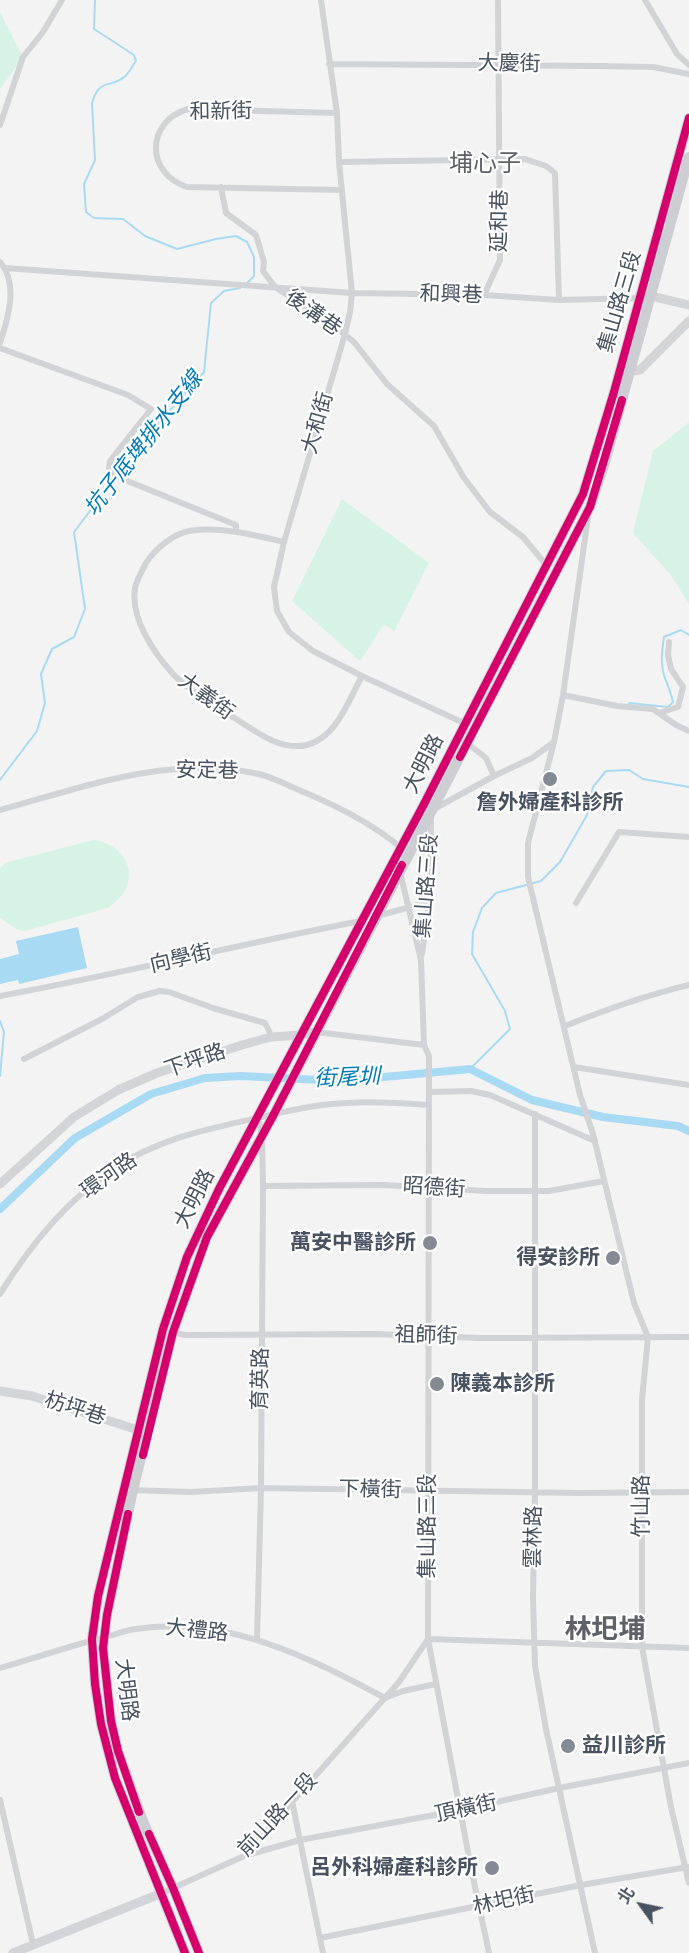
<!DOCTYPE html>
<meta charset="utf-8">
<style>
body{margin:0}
#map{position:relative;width:689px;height:1953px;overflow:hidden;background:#f3f3f3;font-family:"Noto Sans","Noto Sans TC",sans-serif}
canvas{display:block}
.north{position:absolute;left:611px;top:1875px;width:60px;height:60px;-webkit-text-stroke:4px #fff;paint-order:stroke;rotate:303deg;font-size:16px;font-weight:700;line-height:24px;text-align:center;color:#485261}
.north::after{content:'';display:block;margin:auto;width:21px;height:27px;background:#485261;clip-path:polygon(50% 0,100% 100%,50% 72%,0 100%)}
</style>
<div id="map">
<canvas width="689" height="1953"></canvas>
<div class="north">北</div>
</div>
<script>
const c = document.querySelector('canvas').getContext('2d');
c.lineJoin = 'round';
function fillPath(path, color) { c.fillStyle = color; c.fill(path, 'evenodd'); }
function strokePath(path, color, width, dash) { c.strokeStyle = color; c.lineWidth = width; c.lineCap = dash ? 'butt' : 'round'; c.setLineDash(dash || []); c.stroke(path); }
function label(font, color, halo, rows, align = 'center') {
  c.font = font + ' "Noto Sans","Noto Sans TC",sans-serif'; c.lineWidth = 4.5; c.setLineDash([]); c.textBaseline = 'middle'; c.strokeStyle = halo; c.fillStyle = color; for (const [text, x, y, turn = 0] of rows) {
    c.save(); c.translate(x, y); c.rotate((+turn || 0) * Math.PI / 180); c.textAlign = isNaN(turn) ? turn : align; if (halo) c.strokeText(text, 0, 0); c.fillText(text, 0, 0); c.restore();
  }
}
const green = new Path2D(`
 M0,12L23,57L0,89Z
 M689,422V604L670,574L633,533L653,451Z
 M342,499L429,563L394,631L384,624L360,661L292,601Z
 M93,840C115,842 136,862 127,886C124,895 115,902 108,908L25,931L16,929L0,918V869L5,863Z`);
const water = new Path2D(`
 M78,927L87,968L19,984L18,980L0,984V959L19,954L16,941Z`);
const stream = new Path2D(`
 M95,0L94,29L134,55L136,61C132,66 129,74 124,77C110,89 100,77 92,103L95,160L84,184L86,212L94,218L123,219L145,236L177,249L216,239L236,236L247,242L254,257V276L247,283
 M629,703L668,707L673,702C671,693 668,686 665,678C660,665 662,651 664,637L681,630L689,635
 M0,780L37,731L45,703L41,674L52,649L74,637L85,609L74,532L147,436L204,372L211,303L224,291L240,288
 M0,1021L4,1032L0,1076
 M470,1069L510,1029L505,1011L472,954L473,932L482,908L496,893L541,881L560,862L587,815L593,787L606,771L629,770L643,779L689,787`);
const canal = new Path2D(`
 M0,1209L75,1138L151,1094L205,1078L241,1076L341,1081L470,1069L532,1100L603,1117L678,1126L689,1131`);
const street = new Path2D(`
 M321,0L337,113L339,162L352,293L350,312L345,334L284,542L274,587L277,611L289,632L313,651L362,676L466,724
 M645,0L677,54L689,65
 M329,64L598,66L653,67L689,74
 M337,113L188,109C146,121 145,173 187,187L342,190
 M0,125L23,57L43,32L62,0
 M339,162L525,159L546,166L555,173L559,300
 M221,187L226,213L256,235L264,262L263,271L275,287L326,320L354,342L387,384L434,426L464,478L490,512L523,537L547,566
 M0,262C19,284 8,318 0,343
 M5,268L352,293L484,295L559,300L640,298
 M484,295L500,260L498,0
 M0,348L128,395L151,409L110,461L109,469L114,474L125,480L236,525V532
 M284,542C254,535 220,526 189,531C173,534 155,549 146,563C142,571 137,579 135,588C130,618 154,653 173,674C189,691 216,706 236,719C256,732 281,751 307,745C337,737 348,701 362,676
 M563,695L617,706L653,709L676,725L689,731
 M659,713L678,707L683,687L671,669L668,655L669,642
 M554,742L528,843V877L580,1095L593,1134L634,1303L648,1337L642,1400V1647L671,1807L689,1883
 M467,743L486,758L494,776
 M434,809L494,776L532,758L554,742L563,695L588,517
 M0,810C84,787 171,754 259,774C275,778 291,787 306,793C339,807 373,824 400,847V849
 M400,872L421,960L424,1045L429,1056L428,1639L471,1868L489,1953
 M576,903L619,832L689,837
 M377,916L429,902
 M422,954L430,896L431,818
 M0,996C121,974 240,944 361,921
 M565,1026C605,1010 647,995 689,985
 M316,1032L424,1045
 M24,1059L102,1019L138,997L160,991L169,992L213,1008L265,1023L272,1037
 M574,1067L689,1085
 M430,1092L471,1091L490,1095L595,1141
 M535,1114V1492L533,1598L535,1666L546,1729L595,1953
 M263,1186L384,1185L486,1191H549L604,1181
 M0,1294C29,1247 66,1201 112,1170C157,1139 210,1128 262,1117C290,1110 318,1104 347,1103C374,1101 402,1103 429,1105
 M172,1332L185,1335L374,1334L480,1338L689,1337
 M130,1490L191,1492L261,1488L580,1493L689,1492
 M257,1640L261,1488L263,1186L262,1137L258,1117
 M0,1668C35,1658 70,1646 105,1637C115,1635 125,1630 136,1629C225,1615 309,1657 385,1698L403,1691L436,1684
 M0,1800L33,1944
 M292,1801L323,1953
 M244,1856L300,1840L461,1810L559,1788L689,1763
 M162,1893L244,1856L399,1682L428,1639L689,1648
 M320,1938L581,1885L688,1867`);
const secondary = new Path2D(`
 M645,297L651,296L689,305
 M625,372L640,370L689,321
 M0,1184L74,1117L118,1090L157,1073L242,1045L271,1037L301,1035L316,1032
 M0,1391L32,1396L138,1430H145
 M13,1953L162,1893`);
const primary = new Path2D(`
 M185,1953L115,1778L101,1724L95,1684L92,1639L98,1596L163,1329L187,1257L219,1189L423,806L583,494L614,392L689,118
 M199,1953L173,1888L143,1821L118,1751L111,1721L103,1648L107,1615L133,1490L173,1332L207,1237L274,1114L590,507L604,466L689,157`);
const cycleway = new Path2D(`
 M460,757L590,507L622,400
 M143,1455L173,1332L207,1237L274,1114L402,865
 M128,1514L107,1615L103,1648L111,1721L118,1751L139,1812
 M149,1834L173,1888L199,1953
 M185,1953L115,1778L101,1724L95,1684L92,1639L98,1596L163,1329L187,1257L219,1189L423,806L583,494L614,392L689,118`);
const markers = [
 [550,779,8,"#848a94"],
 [430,1243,8,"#848a94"],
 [613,1258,8,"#848a94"],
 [437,1384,8,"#848a94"],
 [568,1746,8,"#848a94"],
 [492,1868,8,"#848a94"]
];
const streetNames = [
 ["大慶街",509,64,1],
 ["和新街",221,112,-1],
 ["延和巷",500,221,-89],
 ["和興巷",451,295,2],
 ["集山路三段",620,302,-74],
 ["後溝巷",313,313,35],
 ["大和街",318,423,-74],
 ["大義街",206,697,36],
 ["大明路",424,764,-63],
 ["安定巷",207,771,1],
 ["集山路三段",427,886,-86],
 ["向學街",181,959,-13],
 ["下坪路",195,1061,-19],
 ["環河路",109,1176,-35],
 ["昭德街",434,1188,4],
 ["大明路",195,1199,-63],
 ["祖師街",426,1336,2],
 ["育英路",261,1379,-89],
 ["枋坪巷",75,1409,18],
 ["下橫街",370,1490,1],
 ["竹山路",642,1506,-90],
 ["集山路三段",428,1526,-90],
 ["雲林路",534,1537,-89],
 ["大禮路",197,1631,6],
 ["大明路",126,1690,83],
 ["頂橫街",466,1809,-12],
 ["前山路一段",278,1815,-47],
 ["林圯街",504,1901,-12]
];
const poiNames = [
 ["詹外婦產科診所",550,803,"center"],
 ["萬安中醫診所",416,1243],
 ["得安診所",600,1258],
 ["陳義本診所",450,1384,"left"],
 ["益川診所",582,1746,"left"],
 ["呂外科婦產科診所",478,1868]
];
const waterNames = [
 ["坑子底埤排水支線",144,444,-52],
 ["街尾圳",347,1078,-2]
];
const quarterNames = [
 ["埔心子",485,164]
];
const districtNames = [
 ["林圯埔",605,1630]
];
fillPath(green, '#d6f3e5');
fillPath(water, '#a9daf3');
strokePath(stream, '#a9daf3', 2);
strokePath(canal, '#a9daf3', 8);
strokePath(street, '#d1d3d6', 6);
strokePath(secondary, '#d2d4d7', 9);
strokePath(primary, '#ccced3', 10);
strokePath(cycleway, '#d6006c', 8);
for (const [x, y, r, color] of markers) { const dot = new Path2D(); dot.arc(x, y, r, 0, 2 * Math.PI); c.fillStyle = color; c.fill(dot); strokePath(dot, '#fff', 2); }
label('21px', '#485261', '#fff', streetNames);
label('bold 21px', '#485261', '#fff', poiNames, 'right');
label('italic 22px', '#027bba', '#fff', waterNames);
label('24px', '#5e6167', '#fff', quarterNames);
label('bold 27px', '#5e6167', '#fff', districtNames);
</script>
